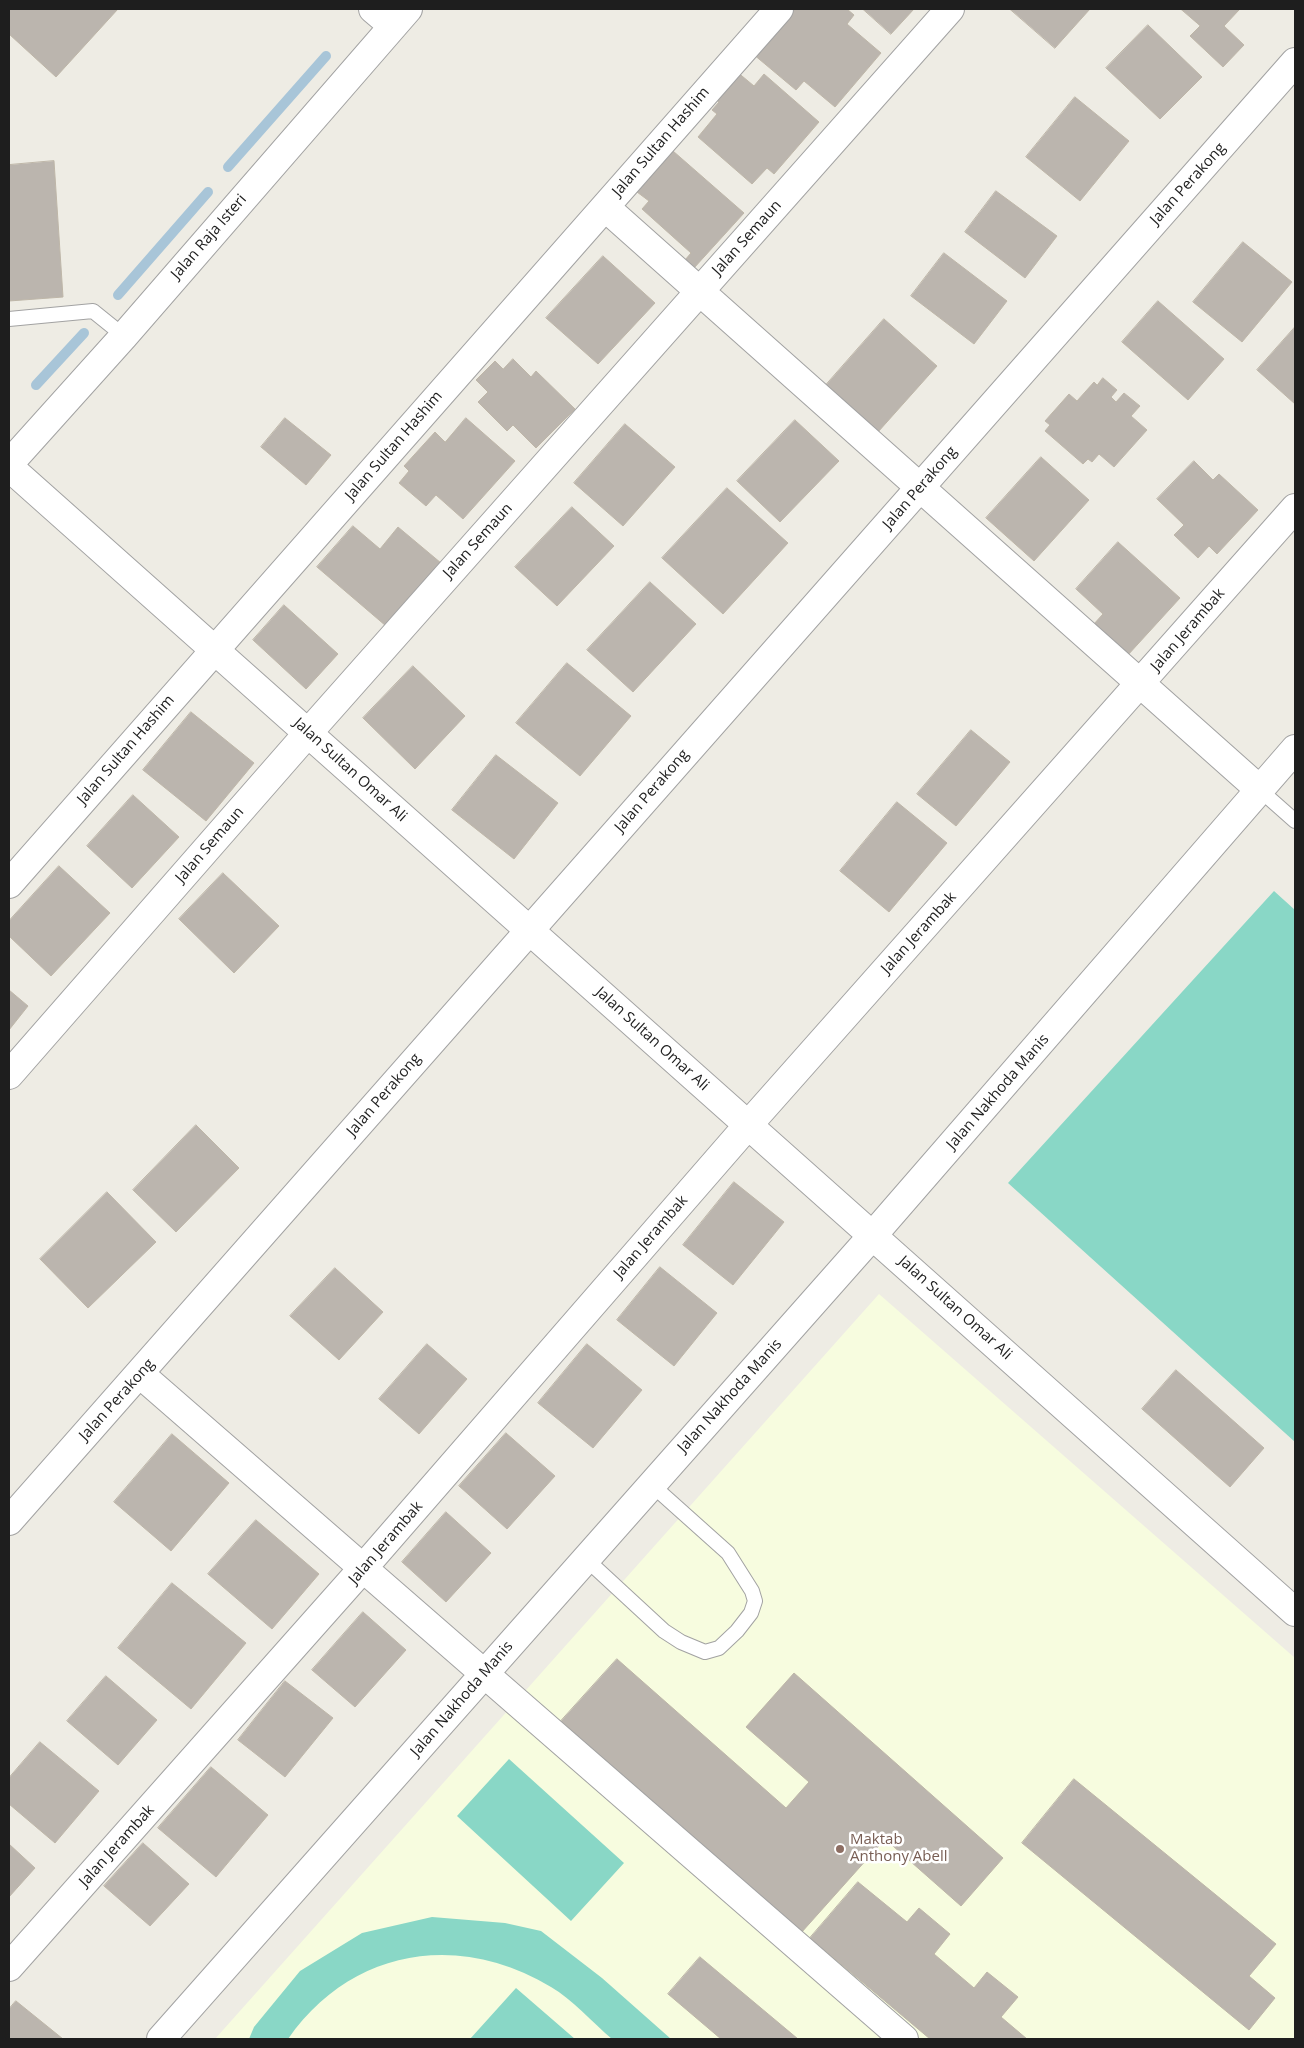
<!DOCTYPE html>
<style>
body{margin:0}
#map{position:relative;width:1304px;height:2048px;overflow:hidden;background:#eeece4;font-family:"Open Sans",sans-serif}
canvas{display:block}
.frame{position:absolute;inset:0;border:10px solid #1e1e1e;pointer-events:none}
</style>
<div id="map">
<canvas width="1304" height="2048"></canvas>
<div class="frame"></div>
</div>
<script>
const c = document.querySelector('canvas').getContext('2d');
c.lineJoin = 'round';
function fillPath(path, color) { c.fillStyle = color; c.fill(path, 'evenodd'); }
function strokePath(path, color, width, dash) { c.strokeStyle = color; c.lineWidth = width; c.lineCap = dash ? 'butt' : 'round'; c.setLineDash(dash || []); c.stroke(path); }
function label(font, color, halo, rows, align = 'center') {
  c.font = font + ' "Open Sans",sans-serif'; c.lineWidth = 5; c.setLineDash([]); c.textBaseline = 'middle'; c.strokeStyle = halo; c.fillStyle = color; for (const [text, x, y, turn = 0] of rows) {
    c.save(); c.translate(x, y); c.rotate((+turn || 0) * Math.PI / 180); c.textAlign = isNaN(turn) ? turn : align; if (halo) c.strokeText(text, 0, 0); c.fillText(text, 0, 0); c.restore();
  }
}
const education = new Path2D(`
 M879,1294L1295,1658V2039H215Z`);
const pitch = new Path2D(`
 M1274,891L1295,910V1442L1008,1183Z
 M509,1759L624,1863L571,1921L457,1816Z
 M432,1917L505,1923L541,1931L602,1978L671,2039H612C593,2023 572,1999 551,1987C458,1931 351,1949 288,2039H249L254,2027L300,1971L362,1933Z
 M516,1988L575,2039H470Z`);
const stream = new Path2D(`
 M228,167L326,56
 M118,295L208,192
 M36,385L84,333`);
const building = new Path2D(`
 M9,9H118L56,77L9,34Z
 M792,9H847L854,15L847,24L881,53L835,107L804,81L796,90L753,54Z
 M863,9H914L891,34Z
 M1010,9H1090L1055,48Z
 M1181,9H1237L1239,10L1224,26L1244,45L1223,67L1190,36L1200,26Z
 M1148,25L1202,77L1160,119L1106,68Z
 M736,71L754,86L764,74L819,122L774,174L767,168L752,184L698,137L717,114L712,110L719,102L713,97Z
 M1075,97L1129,141L1080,201L1026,157Z
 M673,151L744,213L694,268L685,260L691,253L642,209L649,201L637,192Z
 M54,161L63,297L9,301V165Z
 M996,191L1057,236L1025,278L965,232Z
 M1243,242L1292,282L1242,342L1193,302Z
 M944,253L1007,301L974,344L911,296Z
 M603,256L655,303L598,364L546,318Z
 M1158,301L1224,359L1188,400L1122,342Z
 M884,319L937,366L878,432L826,385Z
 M1295,327V404L1257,370Z
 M513,359L531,377L536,371L575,409L536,448L513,425L507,431L478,402L488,392L476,380L495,361L503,369Z
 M1103,378L1117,390L1111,397L1116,402L1124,393L1140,406L1131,416L1147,430L1114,467L1099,454L1092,462L1088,459L1083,464L1045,431L1050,425L1045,421L1069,394L1077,401L1094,382L1097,385Z
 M285,418L331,455L306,485L261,447Z
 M466,418L515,461L463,519L436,495L426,506L399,483L409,471L404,466L435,432L445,442Z
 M795,420L839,461L780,522L737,481Z
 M625,424L675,467L623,526L574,483Z
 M1041,457L1089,500L1034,561L986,518Z
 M1194,461L1213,480L1219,474L1258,510L1217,554L1209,546L1198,558L1174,535L1184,525L1157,499Z
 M727,488L788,543L723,614L662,558Z
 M572,507L614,546L557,606L515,567Z
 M353,526L380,549L398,527L441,563L386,626L317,567Z
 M1118,542L1180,598L1127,656L1093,625L1103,614L1076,589Z
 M650,582L696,624L633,692L587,650Z
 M284,605L338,654L306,689L253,640Z
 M567,663L631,716L580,776L516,723Z
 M413,666L465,716L415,769L363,718Z
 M191,712L254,763L206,821L143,770Z
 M971,730L1010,762L956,826L917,794Z
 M496,755L558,803L514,859L452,810Z
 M133,795L179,837L132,888L87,846Z
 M897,802L947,843L889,912L840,871Z
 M59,866L110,913L51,976L9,936V921Z
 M223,873L279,926L234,973L179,919Z
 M9,990L28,1006L9,1030Z
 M196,1125L239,1168L176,1232L133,1190Z
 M734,1182L784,1222L733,1285L683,1245Z
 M107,1192L156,1242L88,1308L40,1259Z
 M660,1267L717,1313L674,1366L617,1320Z
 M335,1268L383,1312L339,1360L290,1316Z
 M427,1344L467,1379L419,1434L379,1399Z
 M587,1344L642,1390L593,1448L538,1403Z
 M1176,1370L1264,1448L1230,1487L1142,1409Z
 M506,1433L555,1476L507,1529L459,1486Z
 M172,1434L229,1483L171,1551L114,1502Z
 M446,1512L491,1553L446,1602L402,1562Z
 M256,1520L319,1574L272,1629L208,1574Z
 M172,1583L246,1643L191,1709L118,1648Z
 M363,1612L406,1650L355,1707L312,1670Z
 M617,1659L786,1808L809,1782L746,1727L794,1673L1003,1858L961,1906L885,1839L801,1933L561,1721Z
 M106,1676L157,1720L118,1765L67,1721Z
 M285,1681L333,1718L285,1777L238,1740Z
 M40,1742L99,1791L55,1843L9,1804V1778Z
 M211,1767L268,1815L216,1877L158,1828Z
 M1074,1779L1276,1944L1249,1976L1275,1998L1249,2030L1022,1843Z
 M143,1843L189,1884L150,1926L104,1886Z
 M9,1844L35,1868L9,1897Z
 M858,1882L907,1922L919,1908L950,1934L934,1954L974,1988L987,1972L1018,1997L1001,2017L1027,2039H930L810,1938Z
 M700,1957L798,2039H721L668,1994Z
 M16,2001L63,2039H9V2009Z`);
const lane = new Path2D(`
 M9,319L93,311L124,336
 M1260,790L1295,821
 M586,1559L664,1631L681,1642L705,1652L719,1648L737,1631L751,1613L755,1601L752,1591L728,1553L652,1485`);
const street = new Path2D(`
 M373,9L393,26
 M605,207L1260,790
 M9,464L124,336L408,9
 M9,467L1295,1612
 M9,884L779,9
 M9,1075L308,733L950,9
 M140,1374L904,2039
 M9,1521L1295,62
 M9,1967L364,1567L749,1124L1295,508
 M161,2039L873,1235L1295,749`);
const markers = [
 [840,1849,5,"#8d6e63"]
];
const streetNames = [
 ["Jalan Sultan Hashim",661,142,-49],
 ["Jalan Perakong",1188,184,-48],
 ["Jalan Raja Isteri",209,237,-49],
 ["Jalan Semaun",747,238,-48],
 ["Jalan Sultan Hashim",394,446,-49],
 ["Jalan Perakong",920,488,-49],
 ["Jalan Semaun",478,541,-48],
 ["Jalan Jerambak",1188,630,-49],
 ["Jalan Sultan Hashim",126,750,-49],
 ["Jalan Sultan Omar Ali",350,770,42],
 ["Jalan Perakong",652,791,-49],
 ["Jalan Semaun",210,845,-49],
 ["Jalan Jerambak",919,933,-48],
 ["Jalan Sultan Omar Ali",652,1039,42],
 ["Jalan Nakhoda Manis",998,1092,-49],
 ["Jalan Perakong",384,1095,-49],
 ["Jalan Jerambak",651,1237,-49],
 ["Jalan Sultan Omar Ali",955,1308,42],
 ["Jalan Nakhoda Manis",730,1396,-48],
 ["Jalan Perakong",117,1400,-48],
 ["Jalan Jerambak",386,1543,-49],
 ["Jalan Nakhoda Manis",462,1699,-49],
 ["Jalan Jerambak",117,1846,-48]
];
const educationNames = [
 ["Maktab",850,1840],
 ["Anthony Abell",850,1857]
];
fillPath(education, '#f7fcdf');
fillPath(pitch, '#89d7c6');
strokePath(stream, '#a8c5d8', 10);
fillPath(building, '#bbb5ae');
strokePath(building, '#beb6a8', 1);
strokePath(lane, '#a2a2a2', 16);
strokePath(street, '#a2a2a2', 30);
strokePath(lane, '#fff', 14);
strokePath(street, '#fff', 28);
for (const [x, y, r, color] of markers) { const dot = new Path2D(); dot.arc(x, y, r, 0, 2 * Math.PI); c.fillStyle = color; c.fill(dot); strokePath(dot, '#fff', 2); }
label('15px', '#1e1e1e', '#fff', streetNames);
label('15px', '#785e54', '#fff', educationNames, 'left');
</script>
